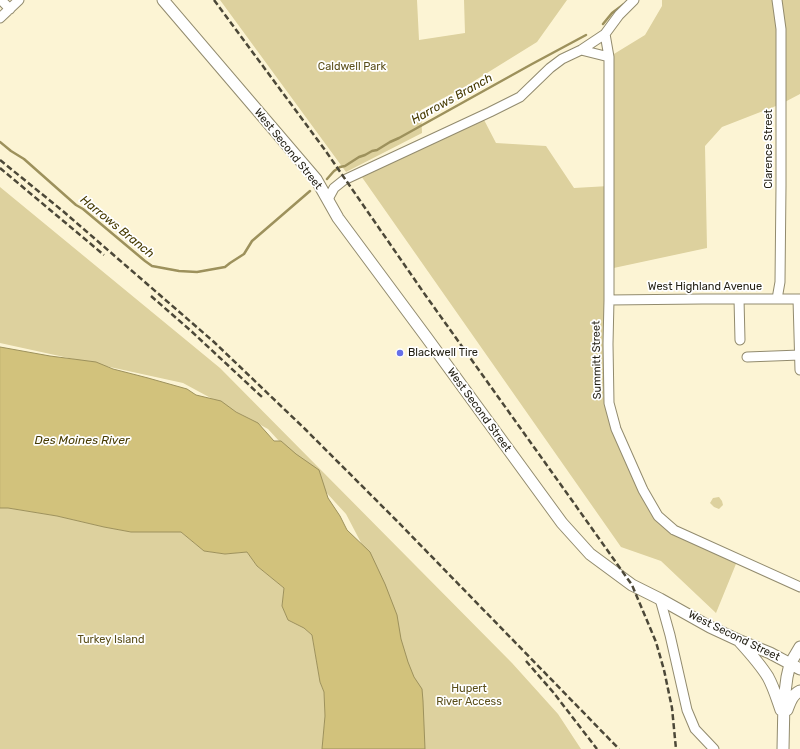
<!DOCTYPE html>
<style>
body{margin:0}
canvas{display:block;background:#fcf4d4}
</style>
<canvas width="800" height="749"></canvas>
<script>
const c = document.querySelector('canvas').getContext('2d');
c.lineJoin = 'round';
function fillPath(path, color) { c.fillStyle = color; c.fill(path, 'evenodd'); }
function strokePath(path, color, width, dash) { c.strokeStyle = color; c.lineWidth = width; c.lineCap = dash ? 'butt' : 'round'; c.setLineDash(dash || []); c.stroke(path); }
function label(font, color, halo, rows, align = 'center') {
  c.font = font + ' Rubik,sans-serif'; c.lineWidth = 3.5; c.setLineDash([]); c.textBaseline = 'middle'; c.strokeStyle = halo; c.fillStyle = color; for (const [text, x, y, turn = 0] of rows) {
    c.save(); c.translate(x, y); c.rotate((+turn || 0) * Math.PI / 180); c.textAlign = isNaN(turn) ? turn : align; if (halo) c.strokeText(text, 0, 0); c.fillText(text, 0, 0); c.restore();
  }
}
const green = new Path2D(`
 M220,0H417L419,40L465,33L464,0H567L537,42L466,86L421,110L422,133L346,172Z
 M662,0H800V94L781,104L722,127L705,146L707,248L609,269V403L643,490L674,530L738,559L716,613L661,561L621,547L359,173L482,116L496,143L546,146L574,188L609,186V57L645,35L662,6Z
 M0,187L220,368L512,663L558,714L581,749H415L379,577L346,514L268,429L183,383L0,343Z
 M719,497L722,501L723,505L719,509L714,507L710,503L713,498Z
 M0,508H8L57,516L104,527L131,532H181L204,551L225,554L247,552L257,566L284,588L282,606L288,620L304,628L312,635L320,682L324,692L325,716L322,749H0Z`);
const water = new Path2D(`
 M0,347L50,356L96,362L113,369L148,378L187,389L196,395L221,401L236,412L258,423L274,441H281L296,454L319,470L328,498L340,516L347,530L370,552L385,584L397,615L401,639L408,662L414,677L422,689L423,701L425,749H322L325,716L324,692L320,682L312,635L304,628L288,620L282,606L284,588L257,566L247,552L225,554L204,551L181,532H131L104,527L57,516L8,508H0Z`);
const stream = new Path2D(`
 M603,24L612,13L624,4
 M0,142L11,151L24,159L76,205L83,209L145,261L152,266L179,271L197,272L225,267L230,263L244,254L252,241L310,191
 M327,179L334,171L340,167L345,166L359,157L365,155L372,151L377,150L390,142L399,138L532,64L586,35`);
const minor = new Path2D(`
 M1,0L10,9
 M777,0L781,29V186L780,282L777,299
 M0,18L19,0
 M605,34L609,57V300L608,344L609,403L616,429L643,490L658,516L674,530L800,587
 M581,50L609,57
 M328,199L334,188L344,180L490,112L520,97L550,68L562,59L581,50L605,34L619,15L634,0
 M739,299L740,340
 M798,299L800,370
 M609,300L702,299H800
 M747,357L800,355
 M660,599L670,635L687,710L695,729L714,749`);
const major = new Path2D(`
 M163,0L316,179L338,218L427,338L562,523L590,554L632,585L660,599L710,627L738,640L770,653L800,669
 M740,642C750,653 760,664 768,677C774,688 777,699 781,710
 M787,710C790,702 792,695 800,691
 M783,749L784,700L787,677L790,664L800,647`);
const rail = new Path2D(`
 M214,0L325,150L426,296L571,499L632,585L656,642L664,670L672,708L676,749
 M0,160L64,212L214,342L305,429L397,521L619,749
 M0,168L104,255
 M151,296L190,330L262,397
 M526,661L553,692L597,749`);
const markers = [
 [400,353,4,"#6670e9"]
];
const parkNames = [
 ["Caldwell Park",352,67],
 ["Turkey Island",111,640],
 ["Hupert",469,689],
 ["River Access",469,702]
];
const streetNames = [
 ["West Second Street",288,149,51],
 ["Clarence Street",769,149,-90],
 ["West Highland Avenue",705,287],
 ["Summitt Street",597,360,-91],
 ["West Second Street",479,410,54],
 ["West Second Street",734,636,26]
];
const poiNames = [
 ["Blackwell Tire",408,353]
];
const waterNames = [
 ["Harrows Branch",452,99,-29],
 ["Harrows Branch",117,227,39],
 ["Des Moines River",82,441]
];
fillPath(green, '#ddd19e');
fillPath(water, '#d2c27c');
strokePath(water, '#9d915c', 1);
strokePath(stream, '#9d915c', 2.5);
strokePath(minor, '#928b6e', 11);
strokePath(major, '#928b6e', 13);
strokePath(minor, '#fff', 9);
strokePath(major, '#fff', 11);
strokePath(rail, '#4c4838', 2.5, [6, 3]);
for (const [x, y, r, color] of markers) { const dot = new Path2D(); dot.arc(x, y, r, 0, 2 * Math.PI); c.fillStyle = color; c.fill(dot); strokePath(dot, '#fff', 1.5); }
label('11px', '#5a4e19', '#fff', parkNames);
label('11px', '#211e12', '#fff', streetNames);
label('11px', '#211e12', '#fff', poiNames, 'left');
label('italic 12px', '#463a00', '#fff', waterNames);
</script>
